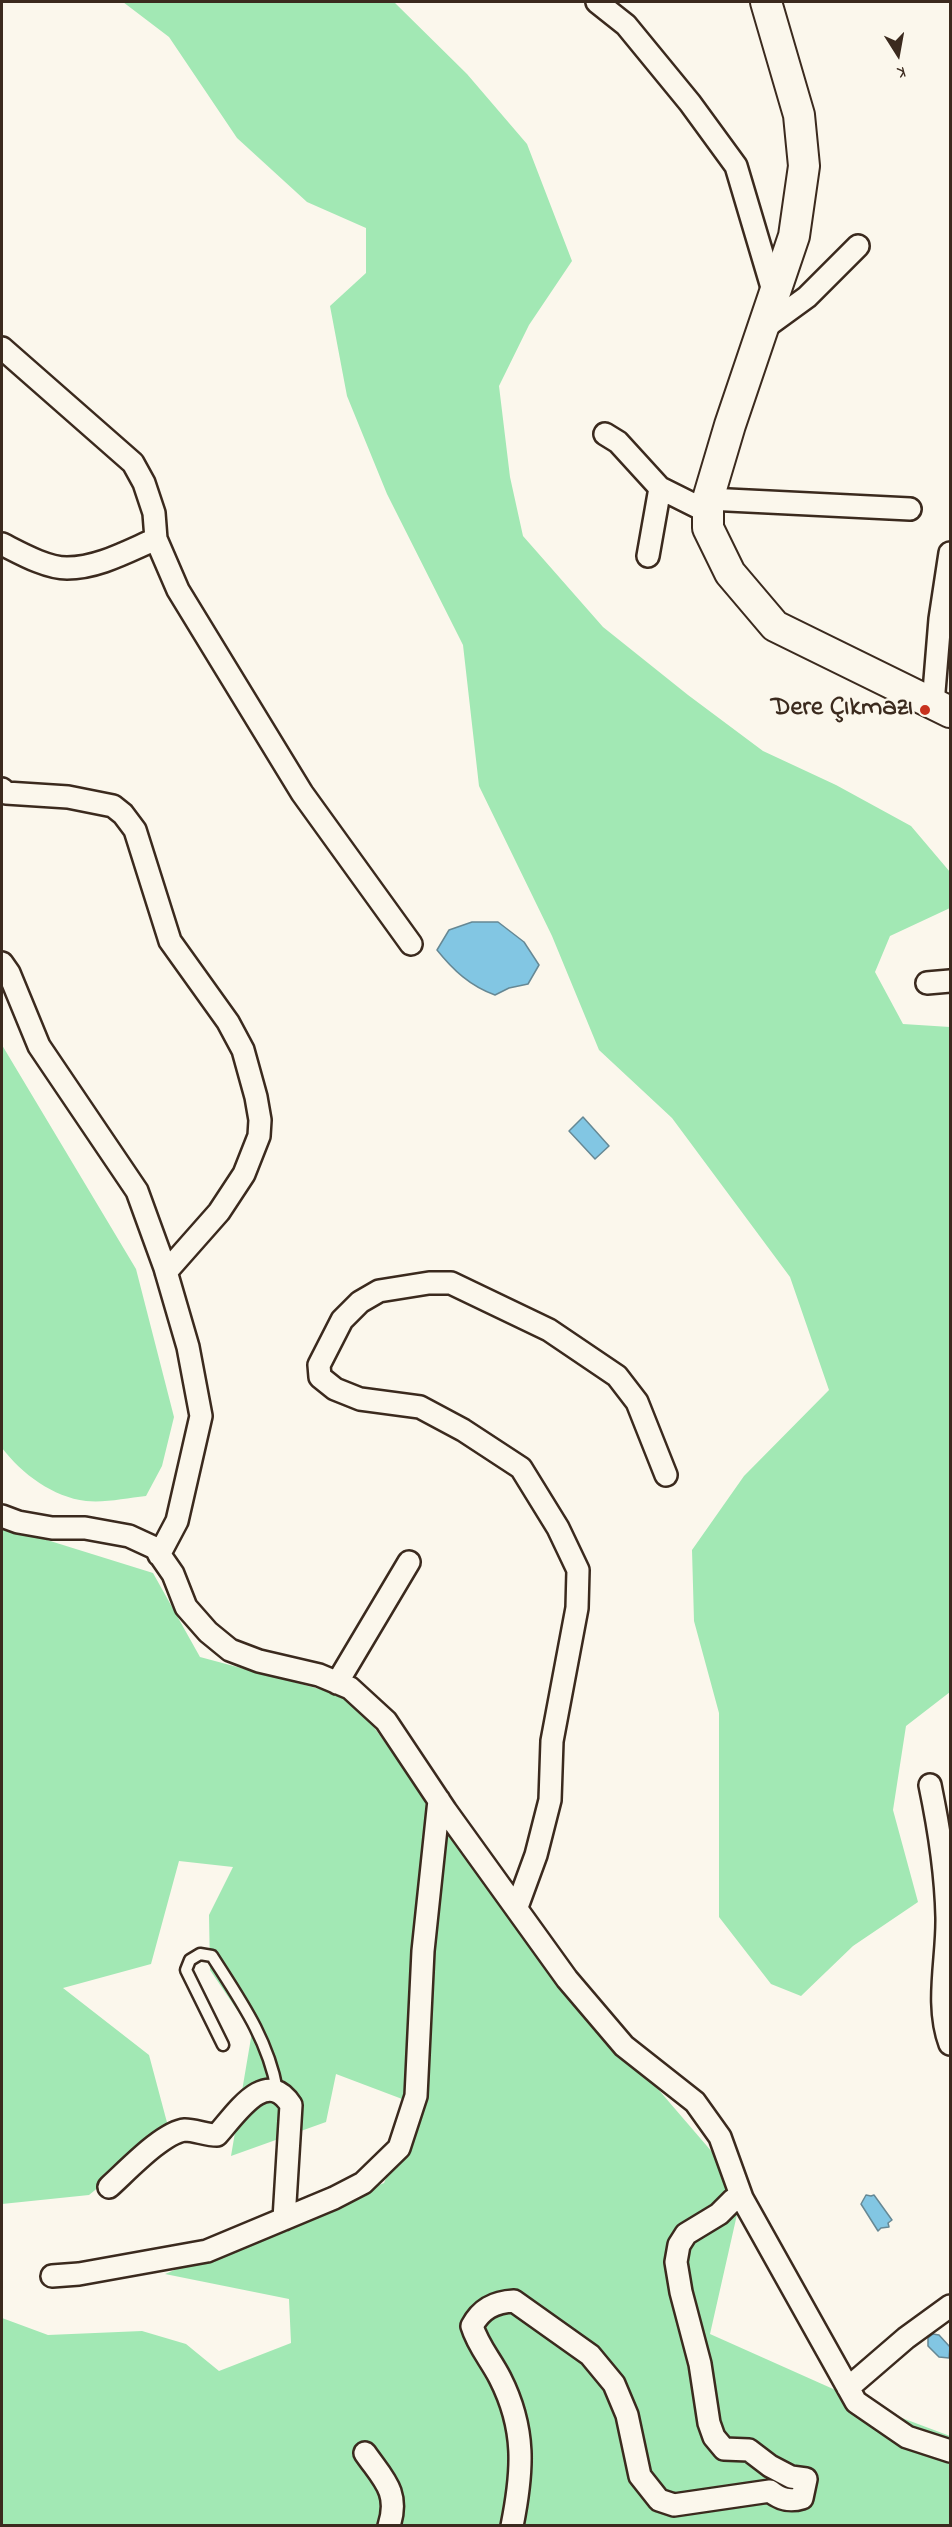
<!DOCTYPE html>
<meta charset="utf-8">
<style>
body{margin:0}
#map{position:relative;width:952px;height:2527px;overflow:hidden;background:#fbf7ec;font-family:"Indie Flower",sans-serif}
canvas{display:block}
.frame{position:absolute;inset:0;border:3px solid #3b2a1e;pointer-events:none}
.north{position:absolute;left:868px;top:24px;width:60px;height:60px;-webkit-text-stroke:4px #fbf7ec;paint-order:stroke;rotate:169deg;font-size:16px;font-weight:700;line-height:24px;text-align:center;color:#3b2a1e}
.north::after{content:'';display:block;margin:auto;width:21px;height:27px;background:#3b2a1e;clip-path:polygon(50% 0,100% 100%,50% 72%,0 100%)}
</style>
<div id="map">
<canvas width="952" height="2527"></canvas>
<div class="frame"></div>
<div class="north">K</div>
</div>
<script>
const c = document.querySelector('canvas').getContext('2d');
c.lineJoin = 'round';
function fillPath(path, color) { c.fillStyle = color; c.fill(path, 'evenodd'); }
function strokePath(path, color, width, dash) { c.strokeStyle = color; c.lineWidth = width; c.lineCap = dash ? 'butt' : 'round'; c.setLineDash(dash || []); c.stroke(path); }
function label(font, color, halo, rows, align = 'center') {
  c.font = font + ' "Indie Flower",sans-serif'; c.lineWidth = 5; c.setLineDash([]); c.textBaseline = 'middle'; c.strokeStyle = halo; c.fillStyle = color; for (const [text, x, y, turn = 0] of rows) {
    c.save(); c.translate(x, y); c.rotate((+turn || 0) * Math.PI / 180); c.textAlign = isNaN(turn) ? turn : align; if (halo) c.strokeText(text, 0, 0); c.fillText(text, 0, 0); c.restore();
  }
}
const green = new Path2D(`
 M123,2H394L467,74L527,144L572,261L529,325L499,386L510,477L523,536L603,627L688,695L763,751L836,785L911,826L950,872V908L890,936L875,972L903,1024L950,1027V1692L906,1726L893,1810L918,1902L853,1946L801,1996L771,1984L719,1917V1713L694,1621L692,1550L744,1476L829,1390L790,1277L672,1118L599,1050L552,936L479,786L463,645L387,494L347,396L330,306L366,273V228L307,202L237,138L169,37Z
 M2,1045L136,1269L174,1417L162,1466L146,1496C127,1498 105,1503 86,1501C53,1497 22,1474 2,1448Z
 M2,1526L153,1573L200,1657L353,1698L511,1918L743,2188L710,2334L878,2409L950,2436V2525H2V2318L48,2335L142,2331L186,2344L219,2371L291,2343L289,2299L165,2274L384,2183L418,2105L336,2074L326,2122L231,2156L252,2032L210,1970L209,1915L233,1867L179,1861L151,1964L63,1988L149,2055L169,2130L89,2195L2,2204Z`);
const water = new Path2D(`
 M472,922H498L524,942L539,965L528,984L509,988L495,995C470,986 453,970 437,950L449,930Z
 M583,1117L609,1146L595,1159L569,1131Z
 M866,2195L871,2196L874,2195L892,2220L888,2223L889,2227L881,2228L878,2231L861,2204Z
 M933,2334L939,2335L950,2347L949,2358L939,2357L928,2346V2338Z`);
const lane = new Path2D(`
 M223,2045L186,1970L190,1960L200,1954L212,1956C240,2000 268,2039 277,2090`);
const street = new Path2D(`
 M597,2L626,25L690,103L736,166L774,294
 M763,329L807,297L858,246
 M2,348L133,463L144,483L154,513L156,539L178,590L302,793L411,944
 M605,434L618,442L660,488L708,512
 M708,499L910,509
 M2,544C20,553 46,568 67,568C98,568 128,551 156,539
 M648,556L660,488
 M933,704L940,619L950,553
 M2,789L6,793L68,797L113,806L123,814L135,830L170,941L228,1022L243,1050L256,1097L260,1120L259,1136L244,1174L219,1212L166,1272
 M2,963L9,973L39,1046L137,1191L165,1268L188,1347L201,1416L177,1521L159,1555
 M927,983L950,981
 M2,1516L18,1522L52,1528H85L129,1536L155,1548L173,1574L186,1607L208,1632L230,1650L259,1661L319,1675L350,1688L386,1721L446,1811L567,1979L624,2046L695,2102L720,2137L742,2198
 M337,1683L409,1562
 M930,1785C939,1828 946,1873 947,1917C948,1958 935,2004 950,2044
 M517,1907L536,1855L550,1800L552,1741L577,1608L578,1570L558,1528L521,1468L463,1430L420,1407L360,1399L335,1389L320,1377L319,1365L342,1320L360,1302L379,1291L429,1283H451L549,1330L617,1376L637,1402L666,1475
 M109,2187C126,2172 163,2132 185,2130C195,2130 206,2135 217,2135C236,2114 266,2066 291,2105L284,2219
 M52,2276L79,2274L207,2251L334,2198L363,2183L399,2148L416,2096L423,1951L439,1800
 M848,2388L906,2338L950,2306
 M365,2453C383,2479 400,2492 389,2526
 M512,2526C523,2471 526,2429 500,2378C491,2360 478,2346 472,2326C481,2309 494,2302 514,2301L590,2355L614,2384L627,2415L640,2476L659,2500L674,2505L770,2491C780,2499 789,2502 802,2498L806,2479L791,2477L770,2466L749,2450L724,2449L714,2437L709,2423L700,2364L681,2292L676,2262L679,2245L686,2234L719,2214L733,2200L742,2198L856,2402L907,2437L950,2451`);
const secondary = new Path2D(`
 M766,2L799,115L804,166L794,236L730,425L708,499V528L730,573L775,626L950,712`);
const markers = [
 [925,710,6,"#c8321e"]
];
const poiNames = [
 ["Dere Çıkmazı",913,710]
];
fillPath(green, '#a2e8b4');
fillPath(water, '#82c6e3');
strokePath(water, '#668894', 1.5);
strokePath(lane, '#3b2a1e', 15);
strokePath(street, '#3b2a1e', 26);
strokePath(secondary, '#3b2a1e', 34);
strokePath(lane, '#fbf7ec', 10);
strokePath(street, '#fbf7ec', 21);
strokePath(secondary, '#fbf7ec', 30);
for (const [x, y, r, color] of markers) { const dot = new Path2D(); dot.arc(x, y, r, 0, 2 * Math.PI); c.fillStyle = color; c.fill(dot); strokePath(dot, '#fbf7ec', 2); }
label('bold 27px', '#3b2a1e', '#fbf7ec', poiNames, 'right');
</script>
